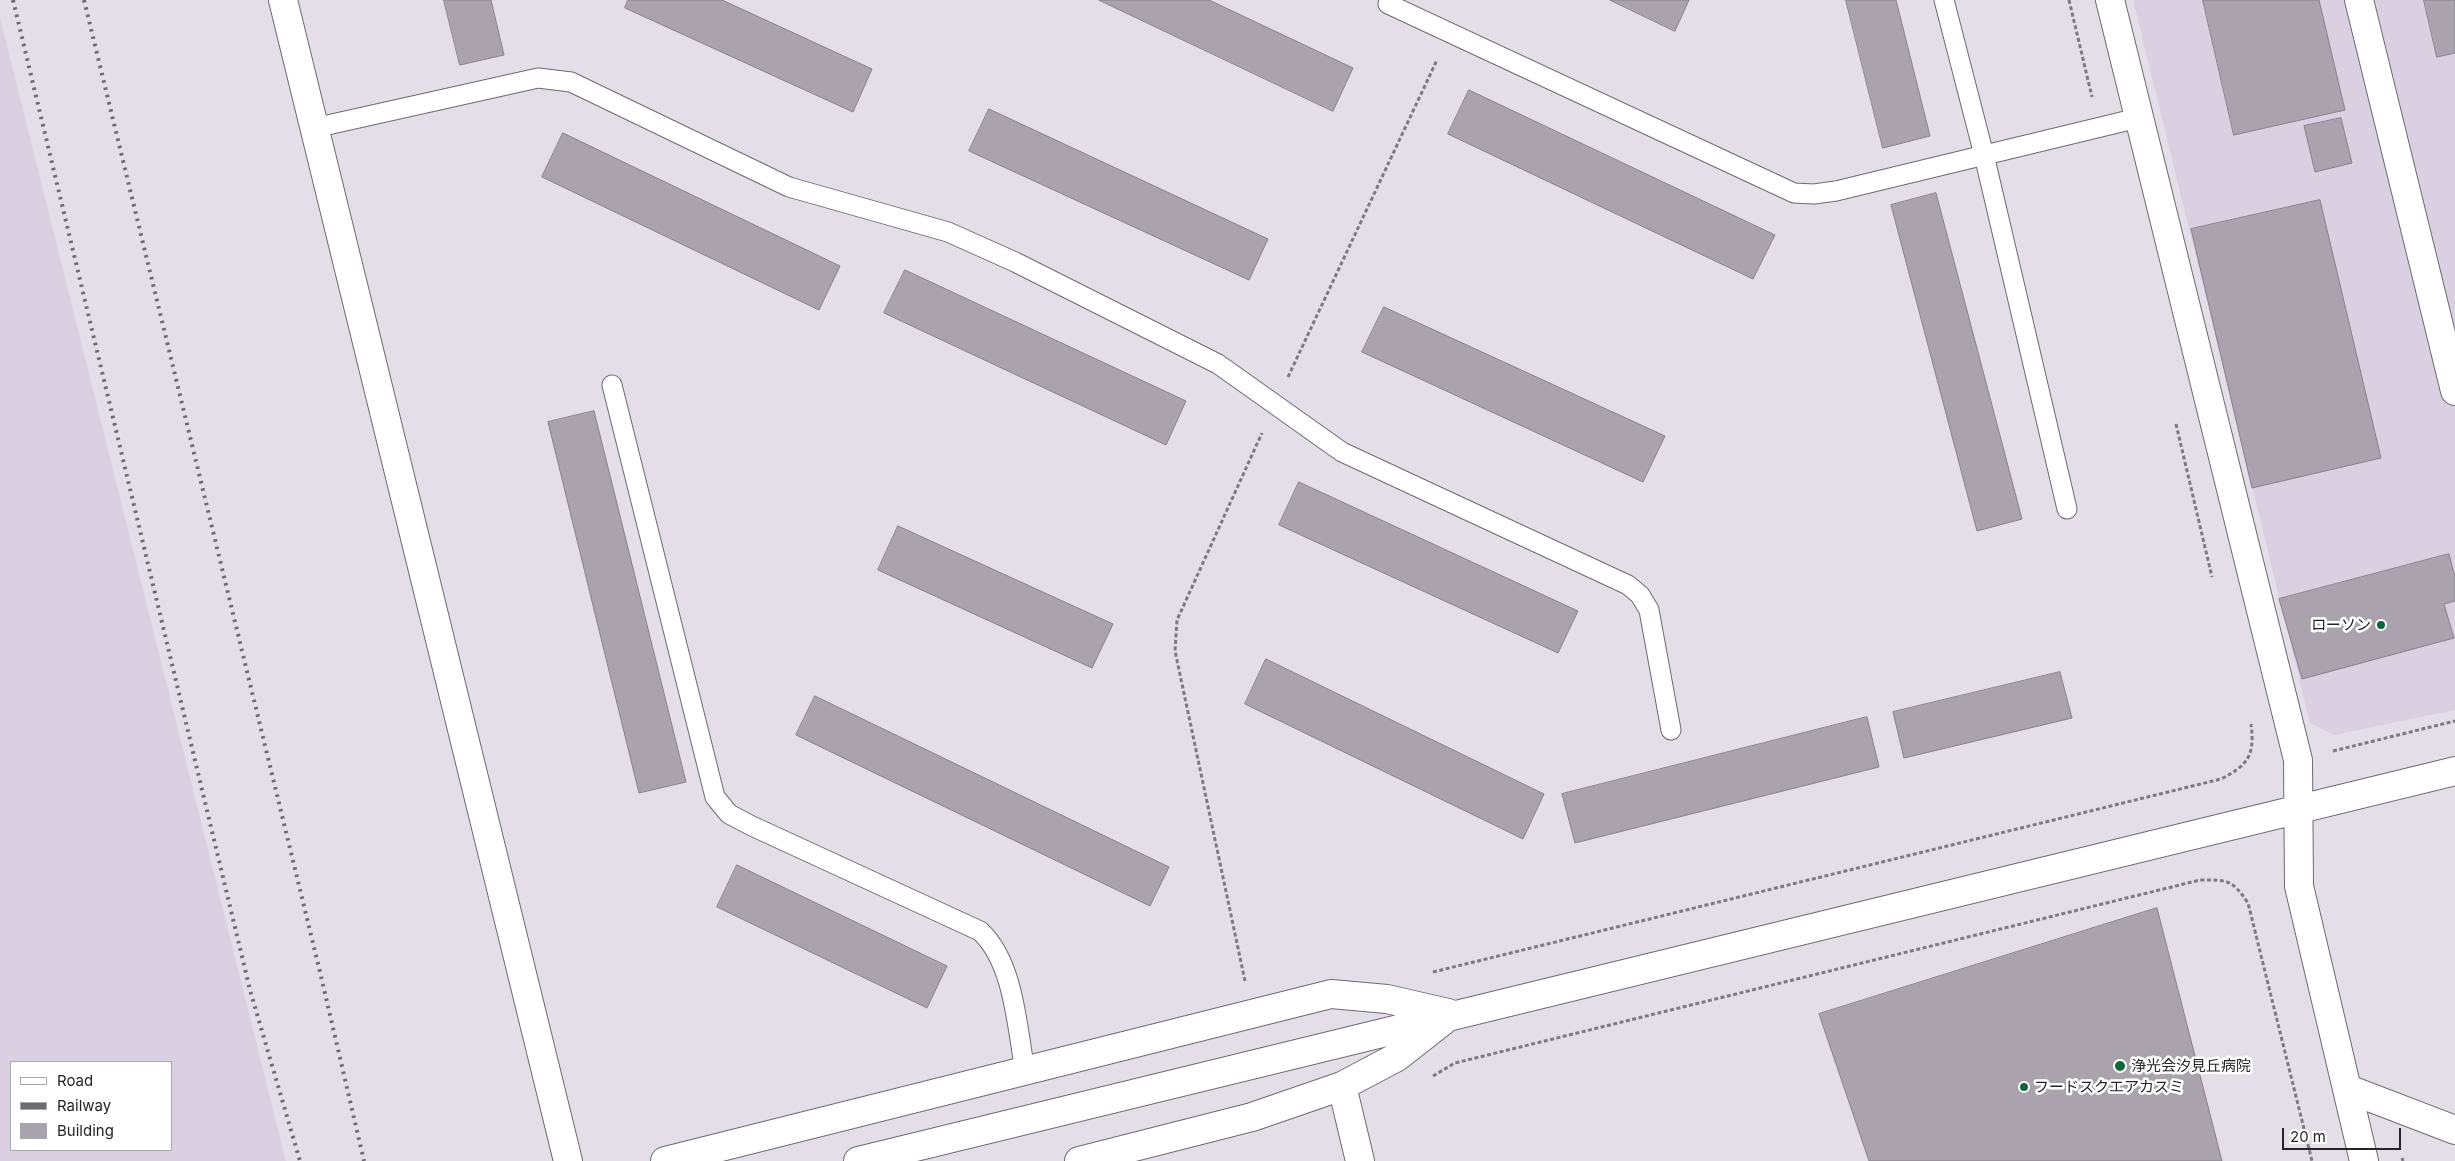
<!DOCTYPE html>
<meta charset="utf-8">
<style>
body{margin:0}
#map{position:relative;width:2455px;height:1161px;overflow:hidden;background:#e4dee9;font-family:Inter,sans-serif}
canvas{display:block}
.legend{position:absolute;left:10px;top:1061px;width:162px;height:90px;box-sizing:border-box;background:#fff;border:1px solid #a8a7a9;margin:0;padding:6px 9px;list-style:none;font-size:15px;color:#252327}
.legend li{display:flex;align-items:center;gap:10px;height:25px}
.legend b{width:25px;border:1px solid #a8a7a9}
.scale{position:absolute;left:2282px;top:1128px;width:119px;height:22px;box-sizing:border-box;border:2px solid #252327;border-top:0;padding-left:6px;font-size:15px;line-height:18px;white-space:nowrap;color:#252327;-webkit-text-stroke:4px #fff;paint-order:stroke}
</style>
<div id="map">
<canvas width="2455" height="1161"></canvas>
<ul class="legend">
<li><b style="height:6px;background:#fff"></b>Road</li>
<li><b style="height:6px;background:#6e6a71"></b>Railway</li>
<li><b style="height:14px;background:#aaa3ae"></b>Building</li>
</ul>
<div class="scale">20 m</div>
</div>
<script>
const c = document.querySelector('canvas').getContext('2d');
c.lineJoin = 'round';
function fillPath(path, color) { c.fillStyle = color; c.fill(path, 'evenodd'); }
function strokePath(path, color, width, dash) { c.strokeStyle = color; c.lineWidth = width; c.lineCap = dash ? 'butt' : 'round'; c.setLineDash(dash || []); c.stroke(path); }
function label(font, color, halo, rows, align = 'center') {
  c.font = font + ' Inter,"Noto Sans JP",sans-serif'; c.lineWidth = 5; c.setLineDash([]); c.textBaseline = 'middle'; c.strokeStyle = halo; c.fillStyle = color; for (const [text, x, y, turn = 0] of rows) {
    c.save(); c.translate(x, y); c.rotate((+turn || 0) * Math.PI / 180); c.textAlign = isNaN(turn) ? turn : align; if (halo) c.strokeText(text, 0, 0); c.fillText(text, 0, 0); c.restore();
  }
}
const built = new Path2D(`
 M2133,0H2455V710L2334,735L2310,723Z
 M0,18L286,1161H0ZM171,1062V1150H11V1062Z`);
const building = new Path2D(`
 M444,0H491L504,55L460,65Z
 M628,0H722L872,69L853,112L625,8Z
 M1099,0H1209L1353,68L1333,111Z
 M1610,0H1689L1675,31Z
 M1846,0H1896L1930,136L1883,148Z
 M2203,0H2319L2345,110L2234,135Z
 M2424,0H2455V53L2437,57Z
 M1469,90L1775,235L1753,279L1448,134Z
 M989,109L1268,239L1249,280L969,151Z
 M2341,118L2352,163L2315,172L2304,126Z
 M563,133L840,266L819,310L542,177Z
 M1936,193L2022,519L1977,531L1891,205Z
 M2320,200L2381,458L2252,488L2191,229Z
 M905,270L1186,401L1166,445L884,313Z
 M1384,307L1665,436L1643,482L1362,352Z
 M594,411L686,782L639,793L548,422Z
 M1299,482L1578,611L1558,653L1279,525Z
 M898,526L1113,624L1092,668L878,570Z
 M2449,554L2455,577V601L2444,604L2454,638L2302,679L2279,599Z
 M1266,659L1544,794L1523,839L1245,704Z
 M2060,672L2072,718L1904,758L1893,712Z
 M815,696L1169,867L1150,906L796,735Z
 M1867,717L1879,767L1575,843L1562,794Z
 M737,865L947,966L927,1008L717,907Z
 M2157,908L2222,1161H1869L1819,1014Z`);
const path = new Path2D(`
 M2069,0L2092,97
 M1288,377L1437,60
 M2176,424L2212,577
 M2333,751L2455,721
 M1433,972L2221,779C2248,765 2255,756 2251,724
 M1245,981L1175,651L1177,620L1262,433
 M1433,1076L1455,1063L2200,880C2227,880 2232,879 2248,903L2312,1161
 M2402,1158L2403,1161`);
const lane = new Path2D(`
 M1944,0L1984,155L2067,509
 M1388,4L1794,193L1814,194L1836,191L2138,118
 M314,128L538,78L571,82L789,187L948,232L1015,262L1218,364L1342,452L1628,585L1640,595L1649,610L1671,730
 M612,385L715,797L729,814L752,826L980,931C1014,962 1017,1027 1025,1071`);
const street = new Path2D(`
 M2359,0L2455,391
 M1342,1086L1360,1161
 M2348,1089L2455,1130`);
const secondary = new Path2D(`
 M283,0L568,1161
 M2110,0L2298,760L2299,886L2364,1161
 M665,1161L1331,994L1387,999L1448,1013
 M858,1161L2455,771
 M1079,1161L1252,1117L1342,1086L1397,1057L1443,1021`);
const rail = new Path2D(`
 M13,0L250,990L300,1161
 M84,0L320,972L364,1161`);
const markers = [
 [2381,625,5,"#0e6739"],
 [2120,1066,6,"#0e6739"],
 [2024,1087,5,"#0e6739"]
];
const poiNames = [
 ["ローソン",2371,625,"right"],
 ["浄光会汐見丘病院",2131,1066],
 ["フードスクエアカスミ",2034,1087]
];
fillPath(built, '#dad0e1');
fillPath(building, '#aaa3ae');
strokePath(building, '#87818b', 1);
strokePath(lane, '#6f6972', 21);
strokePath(street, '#6f6972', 30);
strokePath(secondary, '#6f6972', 30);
strokePath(path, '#7e7a81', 3, [4, 2.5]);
strokePath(lane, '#fff', 19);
strokePath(street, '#fff', 28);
strokePath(secondary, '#fff', 28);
strokePath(rail, '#6e6a71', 4, [2.5, 5]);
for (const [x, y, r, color] of markers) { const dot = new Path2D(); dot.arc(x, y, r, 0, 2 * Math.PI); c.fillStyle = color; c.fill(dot); strokePath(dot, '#fff', 2); }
label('15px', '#252327', '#fff', poiNames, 'left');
</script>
